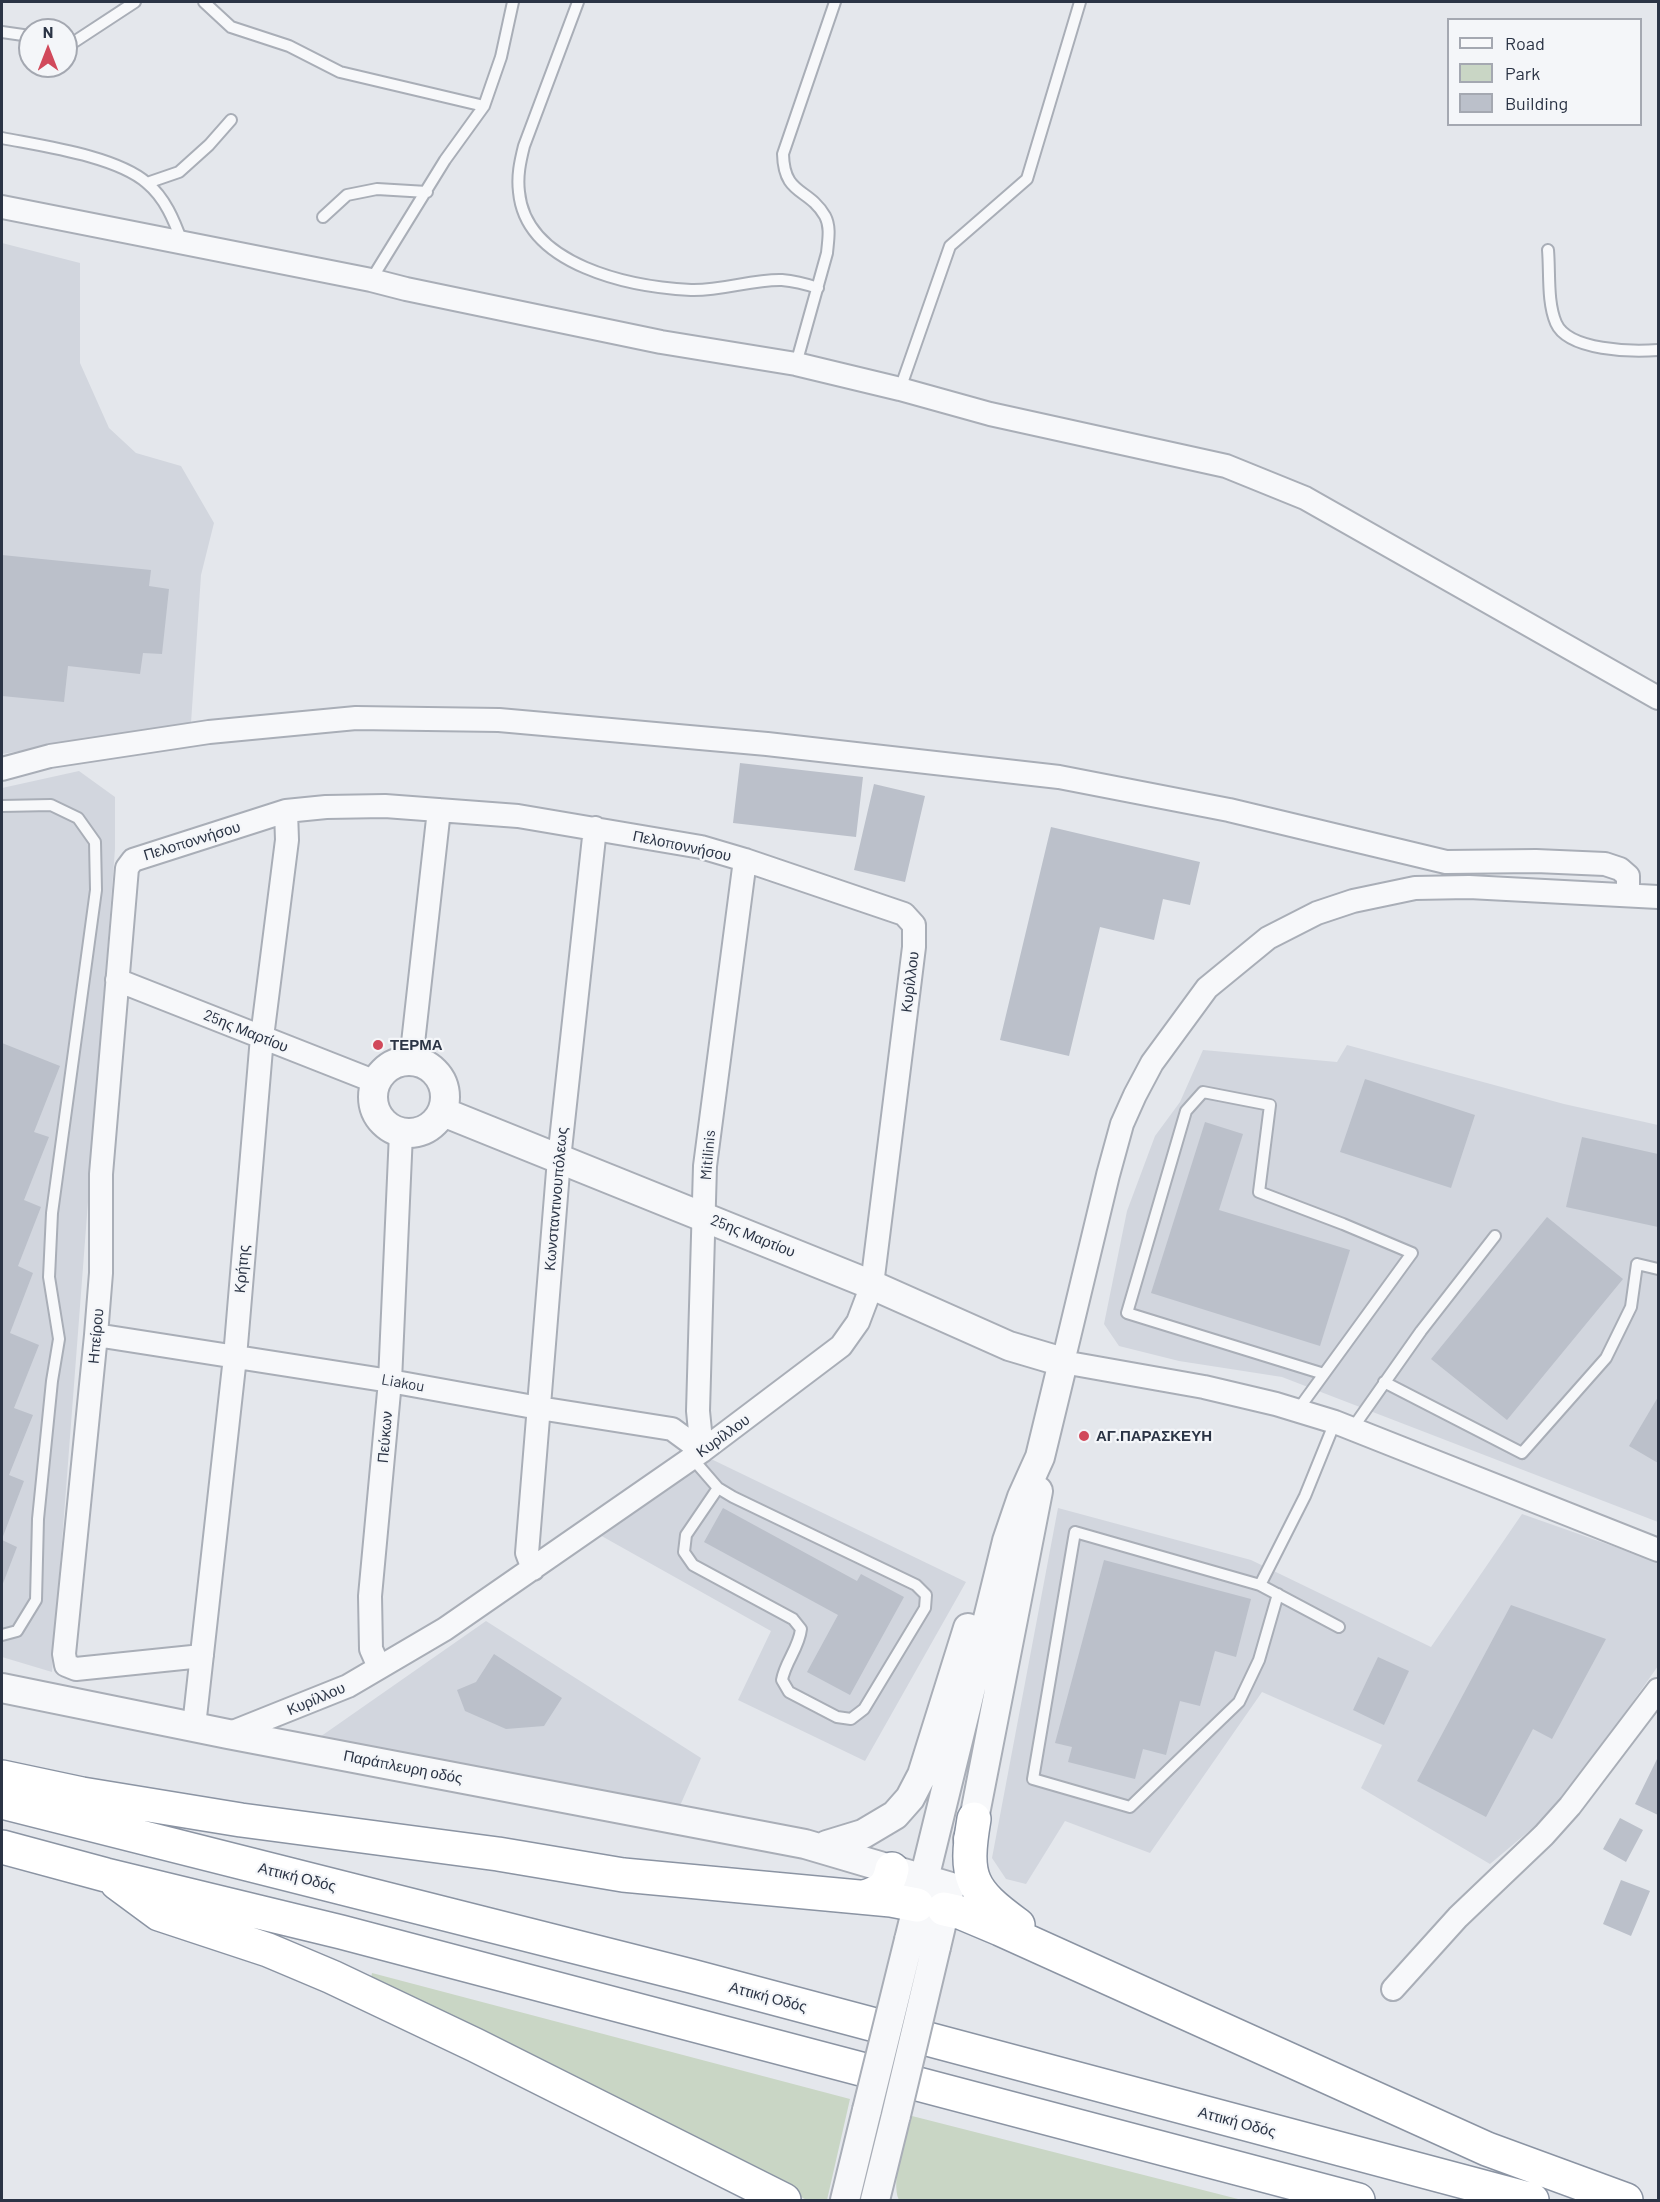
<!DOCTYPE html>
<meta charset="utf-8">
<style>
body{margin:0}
#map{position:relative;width:1660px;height:2202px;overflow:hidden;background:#e4e7ec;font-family:Barlow,sans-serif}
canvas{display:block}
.frame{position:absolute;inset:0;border:3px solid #2b3445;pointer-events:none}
.legend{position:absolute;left:1447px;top:18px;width:195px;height:108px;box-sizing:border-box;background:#f4f6f9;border:2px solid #a4a8b1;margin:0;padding:8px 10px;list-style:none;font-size:18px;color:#2b3445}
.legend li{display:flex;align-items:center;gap:12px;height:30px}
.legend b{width:30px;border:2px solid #a4a8b1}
.north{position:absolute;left:18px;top:18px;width:60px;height:60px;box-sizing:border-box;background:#f4f6f9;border:2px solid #a4a8b1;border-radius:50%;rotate:0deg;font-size:16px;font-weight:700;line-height:24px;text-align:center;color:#2b3445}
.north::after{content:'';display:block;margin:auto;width:21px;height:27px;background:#d1495b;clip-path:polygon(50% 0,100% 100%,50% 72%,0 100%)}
</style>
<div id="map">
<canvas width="1660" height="2202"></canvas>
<div class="frame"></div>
<ul class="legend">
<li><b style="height:8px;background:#f7f8fa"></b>Road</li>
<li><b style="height:16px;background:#c9d6c5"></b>Park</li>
<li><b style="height:16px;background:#bbc0ca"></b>Building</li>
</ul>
<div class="north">N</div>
</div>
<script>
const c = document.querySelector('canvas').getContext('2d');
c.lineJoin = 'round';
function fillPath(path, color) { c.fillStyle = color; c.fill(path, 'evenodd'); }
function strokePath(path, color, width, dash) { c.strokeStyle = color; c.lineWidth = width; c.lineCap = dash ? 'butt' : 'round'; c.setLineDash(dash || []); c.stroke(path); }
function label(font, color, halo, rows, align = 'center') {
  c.font = font + ' Barlow,sans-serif'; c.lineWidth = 4.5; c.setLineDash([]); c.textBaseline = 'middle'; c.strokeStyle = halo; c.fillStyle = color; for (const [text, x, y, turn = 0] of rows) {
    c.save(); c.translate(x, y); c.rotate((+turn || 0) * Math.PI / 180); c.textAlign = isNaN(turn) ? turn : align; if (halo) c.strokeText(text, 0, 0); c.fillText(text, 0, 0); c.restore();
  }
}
const built = new Path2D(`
 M2,243L80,263V363L109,428L136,453L181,466L214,523L201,575L191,723L2,754Z
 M79,771L115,797V849L52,1672L2,1657V788Z
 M1347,1045L1564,1104L1658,1125V1522L1282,1377L1179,1361L1119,1346L1104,1324L1127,1211L1155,1136L1180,1102L1203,1050L1337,1062Z
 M709,1458L966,1582L865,1761L738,1700L771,1631L598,1534Z
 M1058,1508L1251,1560L1431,1647L1522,1514L1658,1562V1666L1561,1804L1490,1864L1361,1788L1382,1745L1262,1692L1150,1853L1065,1821L1026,1884L1006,1879L992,1858Z
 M486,1621L701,1758L679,1808L317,1739Z`);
const green = new Path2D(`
 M372,1973L850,2099L827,2200H807L369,1987Z
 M912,2116L1242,2200H899C890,2181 906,2137 912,2116Z`);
const building = new Path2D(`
 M2,555L151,570L149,586L169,589L162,654L143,653L140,674L68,666L64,702L2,696Z
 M740,763L863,777L856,837L733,823Z
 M874,784L925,796L905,882L854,870Z
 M1051,827L1200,862L1190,905L1163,899L1154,940L1100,927L1069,1056L1000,1040Z
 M2,1043L60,1066L34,1132L49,1137L24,1200L41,1207L18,1266L33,1273L10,1333L39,1345L14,1408L33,1415L9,1475L24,1481L2,1539Z
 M1365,1079L1475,1115L1451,1188L1340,1152Z
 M1205,1122L1243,1134L1219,1210L1350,1250L1320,1346L1151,1293Z
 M1582,1137L1658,1154V1227L1566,1207Z
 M1547,1217L1623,1279L1507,1420L1431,1359Z
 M1658,1397V1463L1629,1446Z
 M723,1508L857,1581L861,1574L904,1597L850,1695L807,1672L838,1615L704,1542Z
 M2,1540L17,1547L2,1586Z
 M1104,1560L1251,1599L1236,1657L1215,1651L1200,1706L1180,1701L1166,1755L1143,1749L1135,1779L1068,1762L1072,1747L1055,1743Z
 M1511,1605L1606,1639L1552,1739L1533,1729L1486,1817L1417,1781Z
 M494,1654L562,1698L544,1726L506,1729L465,1711L457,1690L476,1682Z
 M1378,1657L1409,1671L1384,1725L1353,1710Z
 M1658,1757V1815L1635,1804Z
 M1620,1818L1643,1830L1626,1862L1603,1849Z
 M1621,1880L1650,1891L1631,1936L1603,1924Z`);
const service = new Path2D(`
 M204,2L231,27L289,46L340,72L484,106
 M578,2L524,146C520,162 517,176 519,192C526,266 631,287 691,290C722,291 753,279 782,280C795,281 806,284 818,288
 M2,32L30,36
 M66,40L74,42L135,2
 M2,138C42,146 116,156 147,183C165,198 174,220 182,242
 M147,183L179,172L209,145L231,120
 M323,217L347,195L377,189L427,192
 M1548,250C1550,273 1547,302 1556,323C1568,351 1633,352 1658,350
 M371,280L445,160L484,106L501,57L513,2
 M796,364L827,253C828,241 831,227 825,216C808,187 784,196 783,154L835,2
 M900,389L950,246L1027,179L1080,2
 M2,806L51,805L78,818L95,842L96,890L52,1213L49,1277L59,1339L52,1381L38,1519L36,1600L17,1631L2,1635
 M1384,1382L1522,1453L1606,1358L1631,1307L1637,1264L1658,1269
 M1297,1411L1412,1253L1343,1224L1259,1192L1270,1105L1203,1092L1186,1111L1127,1313L1324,1374
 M1352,1429L1421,1331L1495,1236
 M692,1458L718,1488L733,1497L916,1585L926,1595L925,1608L864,1709L851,1719L837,1717L789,1692L782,1680C785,1662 799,1648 801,1629L793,1619L693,1565L684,1552L686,1535L718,1488
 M1260,1585L1305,1496L1335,1422
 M1278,1594L1259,1660L1239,1702L1130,1807L1033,1779L1075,1532L1260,1585L1339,1627`);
const minor = new Path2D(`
 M2,207L371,280L406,289L661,342L796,364L900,389L990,414L1226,466L1305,498L1658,698
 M2,769L50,756L209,732L356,718L499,720L767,744L1059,777L1229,810L1446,862L1536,861L1605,864L1620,869L1628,876V895
 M1658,897L1469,887L1415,888L1353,901L1317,913L1268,938L1207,988L1152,1063L1135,1095L1122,1124L1108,1175L1063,1362L1204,1387L1276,1404L1335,1422L1658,1550
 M117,980L376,1082
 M411,1061L439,810
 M96,1335L390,1381L539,1408L672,1429L702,1451
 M702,1451L698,1411L705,1166L745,860
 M533,1569L527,1553L559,1159L595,828
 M202,1656L76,1669L66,1665L64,1654L96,1335L101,1273V1174L127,868L133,860L286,811L326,807L385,806L518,816L701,847L745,860L904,914L914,925V947L872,1285L858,1322L841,1346L702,1451L445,1629L348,1686L228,1734
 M379,1667L371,1649L370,1596L390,1381L401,1133
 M194,1726L235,1357L262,1037L287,840L286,811
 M1393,1989L1458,1917L1544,1835L1570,1806L1658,1690`);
const tertiary = new Path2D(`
 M373 1097a36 36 0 1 1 72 0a36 36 0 1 1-72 0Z
 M443,1112L872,1285L1009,1346L1063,1362L1040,1457L1022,1497L1007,1541L909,1940
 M2,1688L228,1734L805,1844L951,1887
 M968,1839L974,1819L1038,1491
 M827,1845L863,1834L895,1815L910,1798L922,1775L968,1628
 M936,1947L950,1888
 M845,2200L867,2110
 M875,2200L896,2115`);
const motorway = new Path2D(`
 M2,1777L82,1794L241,1820L498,1854L623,1875L891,1900L917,1905
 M2,1802L691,1976L1532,2200
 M974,1819C964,1878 970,1890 1018,1925
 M2,1847L106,1875L341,1932L1358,2200
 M117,1883L159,1914L268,1950L332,1977L475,2045L784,2200
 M864,1897C881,1892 888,1888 892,1869
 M944,1909L962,1913L1000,1929L1487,2149L1626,2200`);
const tertiaryBridge = new Path2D(`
 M867,2110L909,1940
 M896,2115L936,1947`);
const markers = [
 [378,1045,6,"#d1495b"],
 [1084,1436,6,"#d1495b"]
];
const streetNames = [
 ["Πελοποννήσου",192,841,-17],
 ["Πελοποννήσου",682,846,12],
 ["Κυρίλλου",910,982,-83],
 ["25ης Μαρτίου",246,1031,22],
 ["Mitilinis",708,1155,-85],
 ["Κωνσταντινουπόλεως",556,1199,-85],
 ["25ης Μαρτίου",753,1236,22],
 ["Κρήτης",242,1269,-85],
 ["Ηπείρου",96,1336,-85],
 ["Liakou",403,1383,10],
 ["Κυρίλλου",723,1436,-36],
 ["Πεύκων",385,1437,-85],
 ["Κυρίλλου",316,1699,-23],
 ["Παράπλευρη οδός",403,1767,11],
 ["Αττική Οδός",297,1877,14],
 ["Αττική Οδός",768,1997,15],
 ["Αττική Οδός",1237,2122,15]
];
const poiNames = [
 ["ΤΕΡΜΑ",390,1045],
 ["ΑΓ.ΠΑΡΑΣΚΕΥΗ",1096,1436]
];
fillPath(built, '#d2d6de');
fillPath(green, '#c9d6c5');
fillPath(building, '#bbc0ca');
strokePath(service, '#a9aeb7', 14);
strokePath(minor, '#a9aeb7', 26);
strokePath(tertiary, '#a9aeb7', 32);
strokePath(motorway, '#8b94a3', 36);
strokePath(service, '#f7f8fa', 10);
strokePath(minor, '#f7f8fa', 22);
strokePath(tertiary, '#f7f8fa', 28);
strokePath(motorway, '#fff', 33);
strokePath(tertiaryBridge, '#a9aeb7', 32, []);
strokePath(tertiaryBridge, '#f7f8fa', 28);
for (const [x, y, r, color] of markers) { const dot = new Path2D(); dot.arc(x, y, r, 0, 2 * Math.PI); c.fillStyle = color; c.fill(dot); strokePath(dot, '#f4f6f9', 2); }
label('15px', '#2b3445', '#f4f6f9', streetNames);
label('bold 15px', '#2b3445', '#f4f6f9', poiNames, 'left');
</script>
